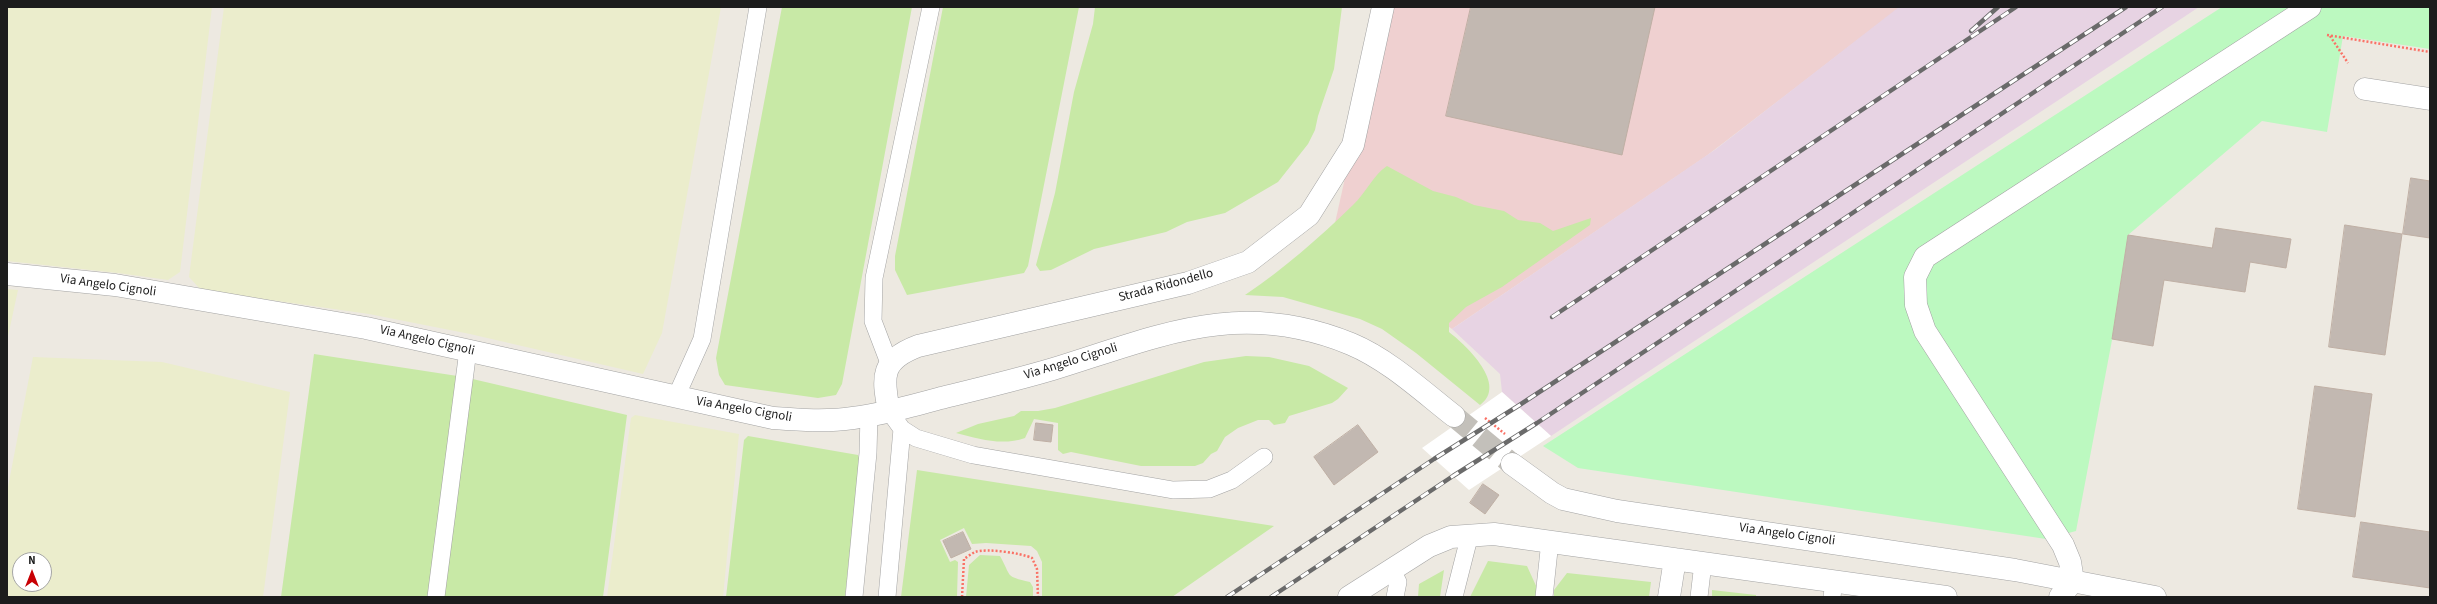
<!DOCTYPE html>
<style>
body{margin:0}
#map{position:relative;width:2437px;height:604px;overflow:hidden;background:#ede9e1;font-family:"Source Sans 3",sans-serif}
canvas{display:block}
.frame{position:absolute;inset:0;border:8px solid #1c1c1c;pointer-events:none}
.north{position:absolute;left:12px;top:552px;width:40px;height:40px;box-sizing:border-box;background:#fff;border:1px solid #a4a4a4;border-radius:50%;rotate:0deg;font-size:11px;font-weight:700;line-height:16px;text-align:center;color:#1c1c1c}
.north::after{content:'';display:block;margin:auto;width:14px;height:18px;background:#c80004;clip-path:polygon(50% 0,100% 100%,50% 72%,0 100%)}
</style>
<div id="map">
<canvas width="2437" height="604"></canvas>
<div class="frame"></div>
<div class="north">N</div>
</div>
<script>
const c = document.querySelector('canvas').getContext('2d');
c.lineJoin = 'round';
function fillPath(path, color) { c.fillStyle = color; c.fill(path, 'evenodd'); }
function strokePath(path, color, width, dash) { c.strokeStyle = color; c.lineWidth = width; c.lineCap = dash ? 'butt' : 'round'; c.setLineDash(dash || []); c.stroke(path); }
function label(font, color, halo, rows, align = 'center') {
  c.font = font + ' "Source Sans 3",sans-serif'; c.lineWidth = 3; c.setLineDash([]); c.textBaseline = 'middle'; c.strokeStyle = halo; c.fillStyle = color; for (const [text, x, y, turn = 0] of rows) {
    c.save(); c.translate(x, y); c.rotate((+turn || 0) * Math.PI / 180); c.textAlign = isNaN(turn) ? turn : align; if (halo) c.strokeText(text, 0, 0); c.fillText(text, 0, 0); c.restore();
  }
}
const commercial = new Path2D(`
 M1383,7H1901L1705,157L1452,329L1331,241Z`);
const industrial = new Path2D(`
 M1899,7H2199L1551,436L1502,392L1500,374L1452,329L1716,149Z`);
const farmland = new Path2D(`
 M7,7H212L180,272L168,280L118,273L7,261Z
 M224,7H721L662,333L643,374L470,334L369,314L201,290L189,277Z
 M7,289L18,290L7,341Z
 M33,357L162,362L290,392L263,597H7V492ZM20,560H44V584H20Z
 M635,415L739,434L723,597H607L631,418Z`);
const grass = new Path2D(`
 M782,7H912L842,384L836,395L818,398L725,385L719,375L716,358Z
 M943,7H1079L1028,266L1024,273L907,295L895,270V256Z
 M1095,7H1342L1334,69L1318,116L1315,130L1308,144L1278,182L1225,213L1187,222L1166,232L1094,249L1051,270L1040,271L1036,265L1055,193L1074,92L1093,24Z
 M1387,166L1433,191L1456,197L1474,205L1504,211L1518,220L1540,223L1553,231L1591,218L1590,225L1502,287L1466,307L1449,323V332C1467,346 1508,385 1480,405L1416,353L1382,329L1360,319L1283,297L1245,295C1285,268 1319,238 1353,205C1366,193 1373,175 1387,166Z
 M314,354L464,377L627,415L603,597H281Z
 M1246,356L1269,357L1309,366L1348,388L1338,399L1332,403L1289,416L1285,423L1274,425L1269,420H1258L1238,428L1225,437L1217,451L1211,454L1203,463L1195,466H1141L1071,452L1063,454L1058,450V423L1034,419L1025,438C1002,446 979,439 956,433L978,424L1014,416L1021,411H1038L1055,408L1204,362Z
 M748,436L858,455L860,461L845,597H726L744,440Z
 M917,470L1274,526L1172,597H1042V562L1037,551L1031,546L986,543L972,544L964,528L940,540L950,562L955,560L958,562L957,597H901Z
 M980,555L1000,556C1012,577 1004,576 1030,582L1033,587V597H966L969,565Z
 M1488,561L1527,566L1537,588L1536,597H1470Z
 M1444,570L1440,597H1418L1419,584Z
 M1567,573L1651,582L1649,597H1554V590Z
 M1712,590L1756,595V597H1712Z`);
const park = new Path2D(`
 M2222,7H2430V49L2343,36L2327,132L2262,121L2128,235L2112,340L2076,531L2046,539L1578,468L1543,446Z`);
const pier = new Path2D(`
 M1502,392L1551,436L1469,490L1422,448Z`);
const building = new Path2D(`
 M1471,7H1655L1622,155L1446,116Z
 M2411,178L2430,181V238L2403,234Z
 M2345,225L2402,234L2385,355L2329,347Z
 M2216,228L2291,239L2286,268L2250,262L2245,292L2164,280L2153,346L2112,339L2128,235L2212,248Z
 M2315,386L2372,394L2355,517L2298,509Z
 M1036,423L1053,425L1051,442L1034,440Z
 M1358,425L1378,452L1334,485L1314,457Z
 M1483,484L1499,495L1485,514L1470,503Z
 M2361,522L2430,532V588L2353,577Z
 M963,532L971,549L951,558L943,541Z`);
const streetTunnel = new Path2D(`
 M1454,416L1512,464`);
const path = new Path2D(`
 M2327,35L2430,52
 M2330,36L2348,63
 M1485,418L1505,434
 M962,597L964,559C967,557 971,554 975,552C987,548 1021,553 1032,558L1037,569L1038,597`);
const lane = new Path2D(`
 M889,363L873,321L874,278L931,7
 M676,397L702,339L758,7
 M889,411L902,429L916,438L973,455L1173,490L1209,489L1232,480L1264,457
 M1392,570L1398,582L1395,597
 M436,597L468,350
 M854,597L868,453L869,415
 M887,597L902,429
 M1454,597L1470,534
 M1544,597L1550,541
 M1699,597L1703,563
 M1832,597L1834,581`);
const street = new Path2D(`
 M2365,89L2430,99
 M7,274L115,285L366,328L773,418C800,420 826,422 853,418C883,414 912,406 941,398C978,389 1016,380 1053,369C1160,336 1239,298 1351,344C1389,360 1422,391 1454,416
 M889,411C882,376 881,360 918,346L1188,283L1248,262L1309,215L1353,145L1383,7
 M1512,464L1552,493L1563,499L1617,511L2015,570L2155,597
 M1349,597L1429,546L1451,537L1494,534L1946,597
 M1669,597L1675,559
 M2060,597L2073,581L2070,562L2063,545L1925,331L1916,305L1915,277L1925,257L2310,7`);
const rail = new Path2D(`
 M1971,31L1998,7
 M1552,317L2016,7
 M1227,597L1434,459L1518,406L2126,7
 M1271,597L1453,476L1537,423L2162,7`);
const streetNames = [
 ["Via Angelo Cignoli",108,286,8],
 ["Strada Ridondello",1166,286,-15],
 ["Via Angelo Cignoli",427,341,13],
 ["Via Angelo Cignoli",1071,362,-17],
 ["Via Angelo Cignoli",744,410,10],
 ["Via Angelo Cignoli",1787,535,8]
];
fillPath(commercial, '#efd0d0');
fillPath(industrial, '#e7d3e3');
fillPath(farmland, '#ebedcc');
fillPath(grass, '#c8e9a6');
fillPath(park, '#bcf9c0');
fillPath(pier, '#fff');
fillPath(building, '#c2b8b1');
strokePath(building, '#bfafa4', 1);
strokePath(streetTunnel, '#c3c0ba', 22, [22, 11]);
strokePath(lane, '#a3a3a3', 18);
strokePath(street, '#a3a3a3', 23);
strokePath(path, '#fa7266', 2.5, [2, 2]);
strokePath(lane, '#fff', 17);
strokePath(street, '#fff', 22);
strokePath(rail, '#6a6a6a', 4.5);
strokePath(rail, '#fff', 3, [9]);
label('13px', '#1c1c1c', '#fff', streetNames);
</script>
